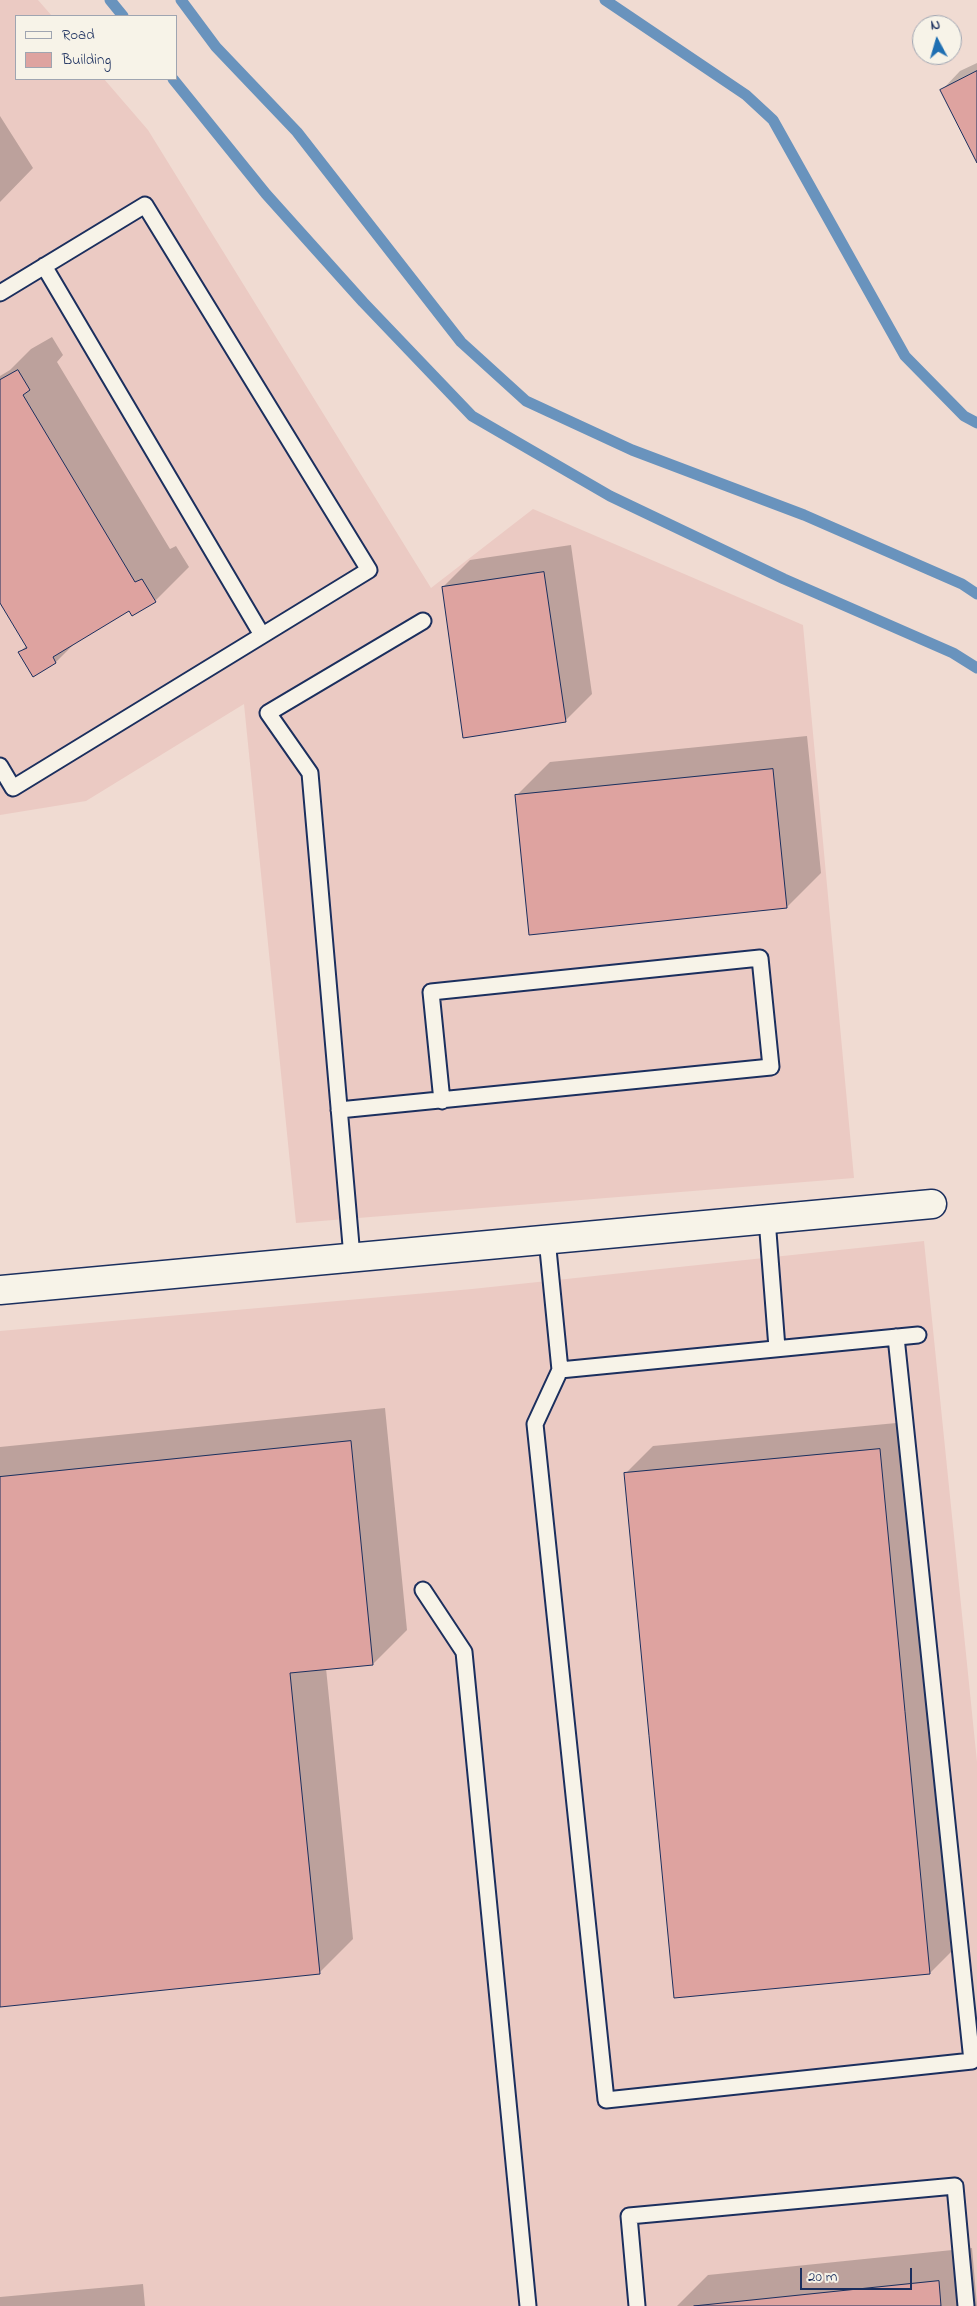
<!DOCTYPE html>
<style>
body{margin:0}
#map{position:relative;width:977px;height:2306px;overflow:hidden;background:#f0dbd2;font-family:"Indie Flower",sans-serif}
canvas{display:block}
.legend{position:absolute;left:15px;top:15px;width:162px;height:65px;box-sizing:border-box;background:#f7f3e8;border:1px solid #9fa5b1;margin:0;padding:6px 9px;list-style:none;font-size:15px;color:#1b2f5e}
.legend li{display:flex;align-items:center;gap:10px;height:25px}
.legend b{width:25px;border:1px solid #9fa5b1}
.north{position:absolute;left:912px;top:15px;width:50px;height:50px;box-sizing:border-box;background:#f7f3e8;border:1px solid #9fa5b1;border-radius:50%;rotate:354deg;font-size:14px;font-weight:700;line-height:20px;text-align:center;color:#1b2f5e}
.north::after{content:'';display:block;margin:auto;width:18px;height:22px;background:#1f6fb2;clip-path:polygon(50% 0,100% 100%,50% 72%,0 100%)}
.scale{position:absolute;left:800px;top:2268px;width:112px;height:22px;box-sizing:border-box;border:2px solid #1b2f5e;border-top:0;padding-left:6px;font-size:15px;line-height:18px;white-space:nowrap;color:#1b2f5e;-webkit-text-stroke:4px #f7f3e8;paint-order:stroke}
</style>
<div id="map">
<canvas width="977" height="2306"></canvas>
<ul class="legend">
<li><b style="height:6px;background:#f7f3e8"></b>Road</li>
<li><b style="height:14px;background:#dea3a0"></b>Building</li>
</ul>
<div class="north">N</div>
<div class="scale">20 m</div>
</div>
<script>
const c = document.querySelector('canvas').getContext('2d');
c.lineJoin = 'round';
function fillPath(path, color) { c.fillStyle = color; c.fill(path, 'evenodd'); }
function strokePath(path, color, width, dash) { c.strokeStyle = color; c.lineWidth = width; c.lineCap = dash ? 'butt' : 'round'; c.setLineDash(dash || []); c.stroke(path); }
const built = new Path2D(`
 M0,0H38L52,16H16V79H104L148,130L431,588L533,509L803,625L854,1178L296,1223L244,704L86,801L0,815Z
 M924,1241L977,1762V2306H0V1331L472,1289Z`);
const shadow = new Path2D(`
 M977,63V160L942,90L960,71Z
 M0,116L33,168L0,202Z
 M52,337L63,355L57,362L170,549L176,546L189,567L155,601L130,609L76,642L56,662L33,675L20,652L27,645L0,600V376L10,370L31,349Z
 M571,545L592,694L565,721L443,587L470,560Z
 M807,736L821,873L787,907L516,796L550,762Z
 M385,1408L407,1630L373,1664L326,1668L353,1939L319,1973L0,2006V1447Z
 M907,1422L957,1946L930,1973L626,1473L653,1446Z
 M972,2248L977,2306H677L708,2275Z
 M143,2284L145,2306H0V2297Z`);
const stream = new Path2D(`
 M110,0L123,16
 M181,0L216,47L297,132L461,342L526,401L632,450L804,515L962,584L977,594
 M605,0L746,95L773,120L905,356L964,416L977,423
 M173,79L266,194L363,302L472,416L610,496L784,579L953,653L977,668`);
const building = new Path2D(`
 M977,71V163L940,90Z
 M18,370L30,390L23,395L135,582L142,579L156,602L132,616L129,611L53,657L56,663L33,677L18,652L27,648L0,603V380Z
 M544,572L566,722L463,738L442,587Z
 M773,769L787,908L529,935L515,795Z
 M351,1441L373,1665L290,1673L320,1974L0,2007V1477Z
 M880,1449L930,1974L674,1998L624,1473Z
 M939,2281L941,2306H694Z`);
const service = new Path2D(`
 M44,266L262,635
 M0,293L145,205L369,570L13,788L0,766
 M339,1110L771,1067L760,958L431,992L442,1101
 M767,1219L777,1348
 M547,1239L560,1370L918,1335
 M352,1257L310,773L268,713L423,621
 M560,1370L535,1424L606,2100L972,2061L896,1337
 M423,1590L464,1652L528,2306
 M637,2306L629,2216L955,2186L966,2306`);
const minor = new Path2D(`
 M0,1290L932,1204`);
fillPath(built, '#ebcac3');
fillPath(shadow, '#0003');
strokePath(stream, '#6993bd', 11);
fillPath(building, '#dea3a0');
strokePath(building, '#1b2f5e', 1);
strokePath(service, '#1b2f5e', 19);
strokePath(minor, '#1b2f5e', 31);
strokePath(service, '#f7f3e8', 15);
strokePath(minor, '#f7f3e8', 28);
</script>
